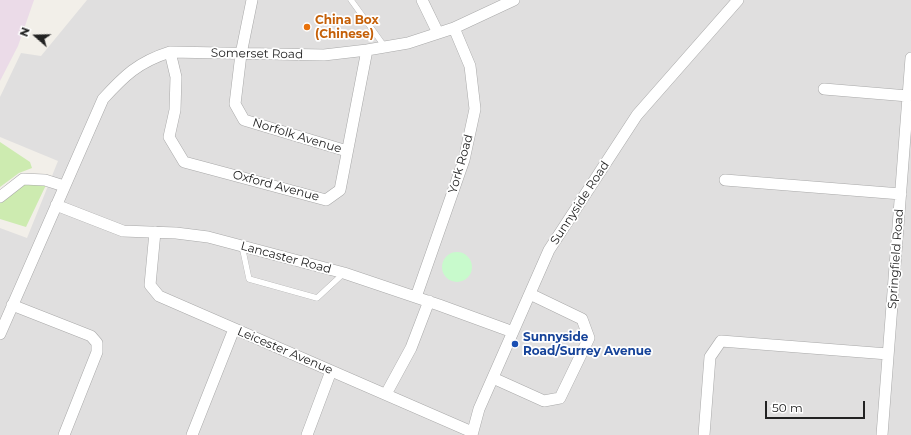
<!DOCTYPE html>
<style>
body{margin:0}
#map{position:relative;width:911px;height:435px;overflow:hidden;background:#f2efe9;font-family:Montserrat,sans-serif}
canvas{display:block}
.north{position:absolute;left:16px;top:16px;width:40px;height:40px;-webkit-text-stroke:3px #fff;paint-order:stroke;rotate:290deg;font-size:11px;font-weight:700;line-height:16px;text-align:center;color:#222}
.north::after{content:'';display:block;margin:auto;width:14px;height:18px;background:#222;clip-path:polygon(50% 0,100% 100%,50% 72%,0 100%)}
.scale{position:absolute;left:765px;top:401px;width:100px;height:18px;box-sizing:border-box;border:2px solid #222;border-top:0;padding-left:5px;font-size:12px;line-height:14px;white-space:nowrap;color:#222;-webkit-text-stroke:3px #fff;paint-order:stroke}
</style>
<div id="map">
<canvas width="911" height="435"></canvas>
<div class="north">N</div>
<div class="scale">50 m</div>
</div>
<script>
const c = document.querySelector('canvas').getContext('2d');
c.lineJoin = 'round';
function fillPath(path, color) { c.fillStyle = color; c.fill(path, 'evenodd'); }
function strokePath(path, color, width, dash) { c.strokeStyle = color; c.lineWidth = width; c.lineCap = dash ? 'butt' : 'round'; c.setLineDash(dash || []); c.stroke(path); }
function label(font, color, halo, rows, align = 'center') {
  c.font = font + ' Montserrat,sans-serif'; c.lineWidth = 3.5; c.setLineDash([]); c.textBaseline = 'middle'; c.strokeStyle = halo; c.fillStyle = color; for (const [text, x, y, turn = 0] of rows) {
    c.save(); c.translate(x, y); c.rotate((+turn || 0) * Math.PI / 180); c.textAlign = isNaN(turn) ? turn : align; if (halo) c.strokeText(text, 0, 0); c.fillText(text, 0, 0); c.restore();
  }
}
const residential = new Path2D(`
 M87,0H911V435H0V228L27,238L58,161L0,137V97L21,53L41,56Z`);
const industrial = new Path2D(`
 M0,0H34L18,46L0,81Z`);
const grass = new Path2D(`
 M0,142L30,162L32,168L19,173L0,187Z
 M40,182L46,185L26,227L0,219V202L23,185Z`);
const park = new Path2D(`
 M442 267a15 15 0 1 1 30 0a15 15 0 1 1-30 0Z`);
const lane = new Path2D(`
 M351,0L385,47
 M242,246L249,279L317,298L344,273`);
const street = new Path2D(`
 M252,0L241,54L235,104L244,120L347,151
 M422,0L438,33
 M170,52L176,77L175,110L169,137L184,162L326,200L340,190L367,50
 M824,89L908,96
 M725,180L901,194
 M0,197L23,179L45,180L64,186
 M56,205L123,231L176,233L208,237L344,273L439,305L513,332
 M155,232L150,285L159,296L472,432
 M416,297L464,160L475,109L470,66L454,28
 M12,305L91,336L97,343V352L64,435
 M0,334L103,99C124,76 138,62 170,52L324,55L367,50L408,43L454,28L514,0
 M493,378L544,401L560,398L589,338L582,319L530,294
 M386,394L411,348L429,301
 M192,435L234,329
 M307,435L331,371
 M472,435L479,409L549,250L637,115L738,0
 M704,435L710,357L721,341L888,354
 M882,435L911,58`);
const markers = [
 [307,27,4,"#e8710a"],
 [515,344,4,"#1a4fb4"]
];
const foodNames = [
 ["China Box",315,20],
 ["(Chinese)",315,34]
];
const streetNames = [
 ["Somerset Road",257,54,1],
 ["Norfolk Avenue",297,136,17],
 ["York Road",461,164,-74],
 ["Oxford Avenue",276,186,15],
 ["Sunnyside Road",580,203,-57],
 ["Lancaster Road",286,258,15],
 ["Springfield Road",896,259,-86],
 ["Leicester Avenue",285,351,23]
];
const transitNames = [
 ["Sunnyside",523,337],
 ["Road/Surrey Avenue",523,351]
];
fillPath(residential, '#e0dfdf');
fillPath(industrial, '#ebdbe8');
fillPath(grass, '#cdebb0');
fillPath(park, '#c8facc');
strokePath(lane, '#a9a9a9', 6);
strokePath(street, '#a9a9a9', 12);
strokePath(lane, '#fff', 5.5);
strokePath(street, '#fff', 11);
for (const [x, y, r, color] of markers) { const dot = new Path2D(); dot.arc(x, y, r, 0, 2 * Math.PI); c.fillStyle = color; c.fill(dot); strokePath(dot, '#fff', 1.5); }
label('bold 12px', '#c56008', '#fff', foodNames, 'left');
label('12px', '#222', '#fff', streetNames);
label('bold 12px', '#164399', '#fff', transitNames, 'left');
</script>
